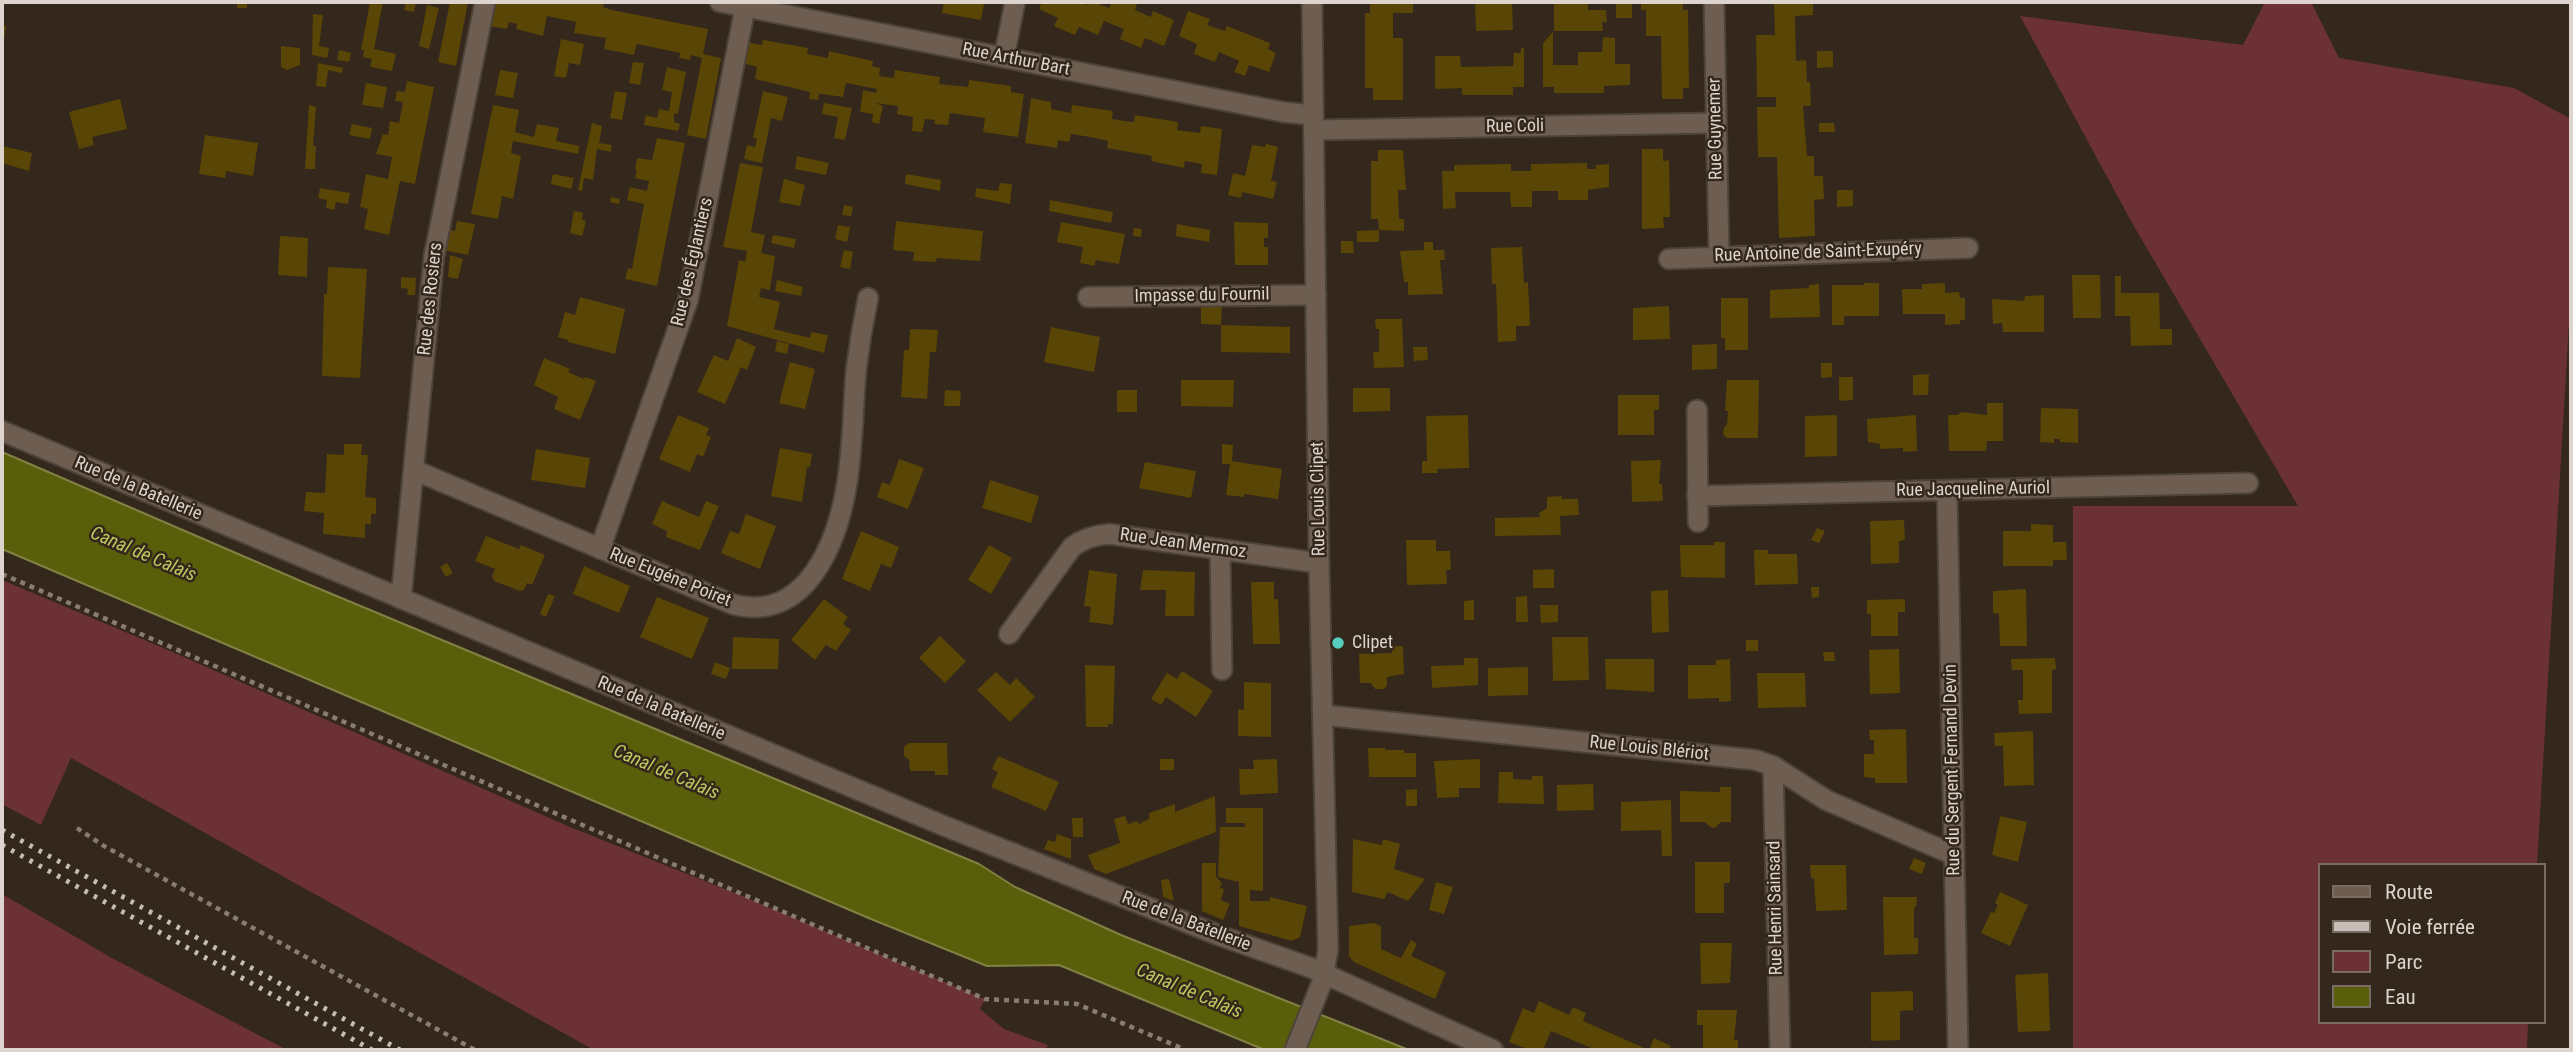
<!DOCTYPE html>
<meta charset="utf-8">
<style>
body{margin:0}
#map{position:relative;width:2573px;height:1052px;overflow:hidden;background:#34271b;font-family:"Roboto Condensed",sans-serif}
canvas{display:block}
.frame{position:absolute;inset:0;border:4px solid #ddd4cd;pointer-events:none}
.legend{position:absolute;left:2318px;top:863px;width:228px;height:161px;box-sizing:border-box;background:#34271b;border:2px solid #786c62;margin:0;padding:9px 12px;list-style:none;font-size:21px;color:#ddd4cd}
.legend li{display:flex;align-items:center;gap:14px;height:35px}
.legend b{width:35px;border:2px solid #786c62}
</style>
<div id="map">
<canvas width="2573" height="1052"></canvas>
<div class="frame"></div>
<ul class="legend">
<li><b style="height:9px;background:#6d5e51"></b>Route</li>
<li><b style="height:9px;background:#c7bdb6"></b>Voie ferrée</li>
<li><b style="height:19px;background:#6c3135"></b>Parc</li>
<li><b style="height:19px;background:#595e0a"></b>Eau</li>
</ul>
</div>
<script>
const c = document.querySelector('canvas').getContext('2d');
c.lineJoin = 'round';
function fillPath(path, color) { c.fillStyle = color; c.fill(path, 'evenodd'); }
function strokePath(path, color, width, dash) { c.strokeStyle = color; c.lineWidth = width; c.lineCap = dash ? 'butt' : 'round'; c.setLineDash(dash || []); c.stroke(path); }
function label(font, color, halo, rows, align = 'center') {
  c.font = font + ' "Roboto Condensed",sans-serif'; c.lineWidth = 5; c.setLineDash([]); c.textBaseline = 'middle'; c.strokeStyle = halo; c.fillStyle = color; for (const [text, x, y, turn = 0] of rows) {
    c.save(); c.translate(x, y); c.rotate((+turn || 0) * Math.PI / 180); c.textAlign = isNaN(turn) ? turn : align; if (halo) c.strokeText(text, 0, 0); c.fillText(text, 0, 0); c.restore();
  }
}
const green = new Path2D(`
 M2265,2H2311L2339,58L2514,88L2571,119V290L2537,865H2319V1022H2528L2527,1050H2073V506H2298L2132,223L2020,16L2243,45Z
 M2,580L161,647L570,827L747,898L985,999L980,1009L1004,1029L1048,1045L1045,1050H594L71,758L41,825L2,804Z
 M2,894L112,958L287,1050H2Z`);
const water = new Path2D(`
 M2,452L303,582L979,864L1015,887L1121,935L1409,1050H1265L1059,965L987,966L871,919L2,549Z`);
const building = new Path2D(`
 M237,2H247V8H237Z
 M370,2H383L374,49L396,54L392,71L370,67L372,59L363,57L364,50H361Z
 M406,2H416L414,12L404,10Z
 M450,2H468L456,66L438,62Z
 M494,2H604L603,7L612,10L708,29L703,54L721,58L706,139L687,135L702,58L691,55L690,60L679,58L680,53L637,44L634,55L604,49L606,38L574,33L576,22L547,16L543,36L516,29L517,24L509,22L507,29L489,26Z
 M944,2H976L984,4L981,20L942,13Z
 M1042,2H1080L1088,5L1089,2H1094L1109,8L1112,2H1131L1137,4L1135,10L1151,17L1153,11L1174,20L1164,46L1145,38L1141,48L1120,39L1124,29L1104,21L1098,35L1079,27L1075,35L1065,31L1054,26L1058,18L1039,9Z
 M1370,2H1413V13H1393V38H1403V100H1373V88H1365V13H1370Z
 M1475,2H1512L1513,30L1476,31Z
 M1554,2H1588V10H1606L1607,22H1602L1603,31H1554Z
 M1641,2H1683V10H1688L1689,88H1683V99H1662L1661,36H1646V10H1641Z
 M1774,2H1813V15L1795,16L1796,61L1806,60L1807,82H1810L1811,106H1803L1807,156H1814V176H1823L1824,199L1814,200L1815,236L1779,238L1777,157H1758L1757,107H1776V97H1757L1756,35H1775Z
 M1616,3H1632V18H1616Z
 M427,5L439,8L429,49L419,46Z
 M1188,11L1210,19L1207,25L1225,31L1227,26L1270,43L1268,49L1276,53L1269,72L1249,65L1245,76L1234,72L1239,61L1219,52L1215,62L1194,54L1197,44L1179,36Z
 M313,14L323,15L319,46L329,48L327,58L312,55Z
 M2,25L6,26L3,47H2Z
 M1553,32V65H1578V52H1602L1603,37L1615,38V64H1630V85L1604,86V93H1554V87H1543V43Z
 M561,39L584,44L580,65L569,63L566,78L554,76Z
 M763,40L808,48L807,54L828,58L829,51L873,61L872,66L880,68L879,76L894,78L895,70L940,77L939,84L968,87L969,80L1011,86V92L1024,94L1018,137L983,132L985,118L950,113L948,125L934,124L935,120L925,119L922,132L912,131L913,117L897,114L898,106L875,103L883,106L879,124L872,122L873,114L860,112L863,90L876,93L877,89L846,83L843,97L822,94H819L818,100L809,99L810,92L755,79L757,67L742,63L746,42L762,45Z
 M281,46L300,48V65L287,70L281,67Z
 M1521,48H1524V87H1513V95H1462V88L1435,89V56H1460L1461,67L1513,66L1514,53H1521Z
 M339,50L351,53L349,62L337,60Z
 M1817,51H1833V67L1817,68Z
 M633,62L644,63L640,85L629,83Z
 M318,63L343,68L342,73L328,70L326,87L316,86Z
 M667,67L686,72L678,114L674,113V122L680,124L678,131L644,125L646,115L657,118L659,109L669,111L672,92L662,90Z
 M500,70L518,73L513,98L495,95Z
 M407,81L434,87L415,184L400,181L389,235L364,229L368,209L360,207L366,174L388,179L392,157L376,154L383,134L388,135L390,121L399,123L403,102L395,101L397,91L405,92Z
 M366,83L387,87L383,108L362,105Z
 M615,91L627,93L622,120L610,118Z
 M763,91L788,97L782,121L771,118L762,163L744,159L747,145L755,147L757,138H753Z
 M1031,98L1051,102V109L1071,113L1072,105L1113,111L1112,119L1125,121L1134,122L1135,115L1178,122L1177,130L1200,133L1201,126L1222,129L1217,175L1201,173L1202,164L1185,161L1184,168L1151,161L1152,156L1107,148L1108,141L1090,137L1071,134L1069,142L1058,140L1057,148L1025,143Z
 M120,99L127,129L92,137L94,145L79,149L69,112Z
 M824,103L852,108L845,140L834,138L838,117L822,114Z
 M309,105L316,107L313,146H316L315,169H305Z
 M493,105L519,110L515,132L534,137L537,124L559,128L556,141L579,146L578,154L513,141L511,153L521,156L513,199L502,196L498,219L471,214Z
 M592,123L602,126L599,143L612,145L611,152L597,149L593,180L584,178L582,191L578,190Z
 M1819,123H1834L1835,132H1819Z
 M352,124L372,128L370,139L349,135Z
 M205,135L258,143L253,176L226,171L225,178L199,174Z
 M657,138L685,143L657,286L625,279L628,268L632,269L644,204L627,200L630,187L647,191L649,181L635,178L637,170L635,169L637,158L652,160Z
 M1266,144L1278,147L1271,181L1277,182L1273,199L1242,192L1241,198L1228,195L1233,173L1245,176L1252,145L1265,147Z
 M2,146L32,153L29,171L2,163Z
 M1642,149H1663V161L1669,160L1670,217H1663L1664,228L1642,229Z
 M1378,150H1403L1406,190H1398L1399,219H1404V231L1379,230L1378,219H1371V161H1378Z
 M797,156L829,163L826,175L795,169Z
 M740,163L763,167L751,232L765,235L761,253L775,256L770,290L761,288L759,297L780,302L774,329L810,338L811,332L828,335L824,353L727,326L739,260L745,262L747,251L723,247Z
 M1587,163V169H1596V165L1609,164V187L1588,190V200H1558V191H1532V207H1511L1510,192H1455L1456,208L1443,209L1442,171H1454V165L1511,164V171H1531V164Z
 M553,174L574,178L571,189L551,184Z
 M906,174L941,180L940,191L905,184Z
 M784,179L805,185L800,206L779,202Z
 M1000,183L1012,184L1010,204L975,197L976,188L998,191Z
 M320,188L350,193L348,204L336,202L334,210L326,208L327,200L318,198Z
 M1837,190H1853V206L1837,207Z
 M611,197L620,199L619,204L610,202Z
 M1050,200L1113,212L1111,223L1049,211Z
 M844,205L853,207L851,216L842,215Z
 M574,211L583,213L582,220L586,221L582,236L570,233Z
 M457,221L475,224L468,255L443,250L447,229L455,231Z
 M896,221L983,231L980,261L937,258L936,262L913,261L914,252L893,250Z
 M1061,222L1125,234L1119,264L1096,260L1094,266L1080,263L1083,247L1057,242Z
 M1234,222L1268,223V238H1264V247H1268V265H1235Z
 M1177,224L1210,230L1209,242L1176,236Z
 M838,225L850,227L847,242L835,239Z
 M1134,228L1142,229L1141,237L1133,236Z
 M1379,230V242H1357V231Z
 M773,235L796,239L794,248L771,243Z
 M280,236L308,238L307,277L278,275Z
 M1341,241H1353L1354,253H1341Z
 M1424,242H1433V250H1444L1445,260H1440L1443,294L1408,295V282H1404L1400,251L1424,250Z
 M1522,247L1524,283L1528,282L1530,326H1516V341L1498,342L1496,284H1492L1491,248Z
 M844,250L853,252L850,269L840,267Z
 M450,255L463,259L458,279L448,277Z
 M328,267L367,269L360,378L322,376L324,294H327Z
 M2072,275H2100L2101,318H2073Z
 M2115,276H2121V293H2159L2160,329H2172V345L2131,346L2130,316H2115Z
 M401,277L416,278L415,295H407L408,289L401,288Z
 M777,280L803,287L801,296L775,291Z
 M1864,283H1879V316H1844V325H1832V285H1864Z
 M1945,283V293L1959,292L1960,298H1965V320H1960V324L1945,325V314H1903L1902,289H1922V284Z
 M1819,284L1820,317L1770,318V290L1809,288V285Z
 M2044,295V332H2003L2002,323L1993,324L1992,299L2024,301L2025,296Z
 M580,297L625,309L615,354L568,342V340L558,337L565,312L575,315Z
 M1721,298H1748V350H1725V338H1721Z
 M1201,304L1222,305L1221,325L1201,324Z
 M1669,306L1670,339L1633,340V308Z
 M1375,319H1402L1404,367L1374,368L1373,352H1379V329H1376Z
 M1221,325L1290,327V353L1221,352Z
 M1051,327L1100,337L1094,372L1044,362Z
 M910,329L938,330L936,352H930L927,399L901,397L904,350H909Z
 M737,338L756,347L747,370L741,367L725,404L697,392L714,355L728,361Z
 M777,341L789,344L787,354L775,351Z
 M1717,344V369L1692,370V345Z
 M1413,347H1427L1428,360L1414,361Z
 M544,358L570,369L568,372L584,379L585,377L596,381L580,420L554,409L558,397L534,385Z
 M790,362L815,369L805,409L779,403Z
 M1821,363H1832V377L1821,378Z
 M1929,374L1928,395H1913V375Z
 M1839,377H1853V400L1839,401Z
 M1181,380H1234L1233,407L1181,406Z
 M1727,380H1759L1758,438H1727L1723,434L1724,428L1727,424L1728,411H1725Z
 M1353,388H1390V411L1353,412Z
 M945,390L961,391L960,406H944Z
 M1117,390H1137V412H1117Z
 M1618,395H1659V410H1654V435H1618Z
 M1987,403H2003V441H1987L1986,451H1949L1948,415H1958L1961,412L1987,415Z
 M2041,408L2078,409V443L2060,442V439H2054V443L2040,442Z
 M678,415L709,428L706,435L711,437L703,457L697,454L690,472L659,459Z
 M1468,415L1469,468L1437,469L1438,473H1422V461H1427L1426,416Z
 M1837,415V456L1805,457V416Z
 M1916,415L1917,451L1903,452V448L1880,449V444L1868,442L1867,419Z
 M344,444H362L361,455H368L365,497L376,498V514H371V524H365V538L323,534L324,513L304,511L306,492L325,493L327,454L344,455Z
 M1222,444L1233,445L1232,461L1282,469L1278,499L1244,494V497L1226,495L1230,464H1222Z
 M780,448L812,454L810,467H807L802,502L771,496Z
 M536,449L590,458L585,488L531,480Z
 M899,459L924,468L908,509L877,497L882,482L890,485Z
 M1661,460L1659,484H1662L1663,501L1632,502L1631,461Z
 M1145,462L1196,471L1191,498L1139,488Z
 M990,480L1039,496L1031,523L982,508Z
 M1562,496V499H1578L1579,515L1560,516L1561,535L1495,536V518L1540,517L1539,513L1547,508V497Z
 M662,501L699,517L706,501L719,506L700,550L666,537L667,531L652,524Z
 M746,514L776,526L760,569L721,553L730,531L739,534Z
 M1904,520L1905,540L1899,541V563L1871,564L1870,521Z
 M2031,524L2053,525V542H2066L2067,560H2053V566H2003V531H2031Z
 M1817,528L1825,531L1819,543L1811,540Z
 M861,531L899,547L891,568L881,564L870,591L842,579Z
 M486,536L519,549L521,545L545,555L532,585L527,583L524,590L520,591L494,581L492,576L495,569L475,561Z
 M1406,540H1436V551H1450L1451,570H1446L1447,584L1407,585Z
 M1714,542H1725V578L1681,577L1680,545H1714Z
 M989,545L1012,558L991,594L968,580Z
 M1754,550H1768V554H1797L1798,584L1755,585Z
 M447,563L453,573L446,577L440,567Z
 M584,566L630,586L619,613L573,594Z
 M1554,569V588H1533V570Z
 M1089,570L1117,574L1113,625L1089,622L1091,607L1084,606Z
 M1143,570L1195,572L1194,616H1165L1166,590H1140Z
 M1251,582H1274V599H1278L1280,644H1253Z
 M1811,587H1819V597L1812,598Z
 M2026,589L2027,646H2000L1999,614L1993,613V591Z
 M1668,590L1669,632L1652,633L1651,591Z
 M548,594L555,596L546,617L540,614Z
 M1527,596L1528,622H1516V597Z
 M657,597L709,618L692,659L640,637Z
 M824,599L848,617L843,624L851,630L836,651L826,645L815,660L791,640Z
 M1905,599V612H1898V636H1871V614H1867V600Z
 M1474,600V620H1464V601Z
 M1540,605H1558V622L1541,623Z
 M940,636L966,661L945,683L919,658Z
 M733,637L779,639L778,669H732Z
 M1552,637H1588L1589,680L1553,681Z
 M1746,640H1758V651H1746Z
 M1392,646H1403L1404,674L1387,677V686L1384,689H1375L1371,683H1360L1359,654L1392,653Z
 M1899,649L1900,693L1870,694L1869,650Z
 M1823,652H1834L1835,661H1824Z
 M1464,658H1478V685L1432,688L1431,666L1464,665Z
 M2055,658L2056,669L2052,670V713L2019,714L2018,700H2023V670H2012L2011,659Z
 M1605,659H1654V692L1606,689Z
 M1730,659L1731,701L1719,702V698L1688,699V665H1716V660Z
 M715,662L730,668L726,679L711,674Z
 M1085,665L1115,666L1113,724H1108V727H1086Z
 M1528,667V695L1488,696V668Z
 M1182,671L1213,691L1196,717L1166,697L1161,705L1151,699L1167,673L1177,679Z
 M996,672L1010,685L1016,678L1035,697L1010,722L977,690Z
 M1757,673H1805L1806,707L1758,708Z
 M1244,682L1271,683V737L1238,736V709L1244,710Z
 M1906,729L1907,783H1875V778L1864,777V754H1874V740H1870L1869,730Z
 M2033,731L2034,785L2004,786L2003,746H1995L1994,733Z
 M909,743H947L948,775H935V771H910L909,760L904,756V747Z
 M1368,748H1385V750H1404V753H1416V777H1369Z
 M998,756L1059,782L1046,811L991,787L998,772L992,769Z
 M1160,759H1174V770H1160Z
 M1277,759L1278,793L1240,795L1239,769H1254L1253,760Z
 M1480,759V788H1459V797L1437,798L1434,761Z
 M1499,772H1513V779L1532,780V776H1543L1544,804L1498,803Z
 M1593,784L1594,810L1557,811V785Z
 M1720,787H1731V822H1721L1715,828L1710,827L1705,822H1680V791L1720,792Z
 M1417,789V806H1406V790Z
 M1215,796L1216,832L1106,874L1094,869L1088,855L1120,843L1114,819L1125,816L1128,824L1137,821L1139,824L1149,819V813L1175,804V812Z
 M1671,800L1672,856H1662L1661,830L1621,831V802Z
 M1226,808H1263V891L1250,890V901H1270V897L1307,906L1300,937L1292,941L1239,926V882L1218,877L1220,827H1245V823H1226Z
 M2000,816L2027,822L2018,862L1992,855Z
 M1072,818H1083V837H1073Z
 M1057,834L1071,839V859L1044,849L1048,840L1055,842Z
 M1353,839L1382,845L1383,839L1400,844L1394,869L1425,879L1408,901L1388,892L1384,899L1352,892Z
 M1914,858L1926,863L1922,874L1909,869Z
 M1695,862H1730V883H1724V913H1695Z
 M1202,863H1216V877L1222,883L1220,888L1224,889L1221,900L1230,904L1223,920L1202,911Z
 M1810,865H1846L1847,910L1816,911L1814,878H1811Z
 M1169,879L1174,901L1163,897L1161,880Z
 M1436,882L1453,887L1444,914L1429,910Z
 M2000,892L2028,905L2010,946L1981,933L1991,912L1994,913L1998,905L1995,903Z
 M1883,897H1917L1916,907H1914V938H1918V954L1884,955Z
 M1374,923L1381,926V949L1401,958L1411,940L1417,944L1411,956L1446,972L1435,999L1354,962L1349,956V926Z
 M1700,943H1732L1730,983L1701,984Z
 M2048,973L2050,1031L2018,1032L2015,975Z
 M1913,991V1010L1900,1011V1040L1871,1041V992Z
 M1539,1001L1569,1015L1573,1007L1586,1013L1583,1021L1649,1050L1654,1038L1671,1046L1669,1050H1596L1551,1031L1543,1050H1530L1509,1042L1523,1008L1534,1013Z
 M1697,1010H1737L1734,1040H1738V1050H1703V1025H1697Z`);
const path = new Path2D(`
 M2,574L985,999L1077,1004L1186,1050
 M77,828L104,846L475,1050`);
const minor = new Path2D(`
 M720,2L1283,112L1313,115
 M1714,2L1719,257
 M1004,57L1015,2
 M1314,130L1715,123
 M1669,259L1968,248
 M1088,297L1316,295
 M1697,410L1698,522
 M2,431L942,825L1218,935L1309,967L1493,1050
 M414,470L732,604C806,625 838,541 847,483C853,446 853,408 856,371C859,346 863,322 868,298
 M1947,491L1958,1050
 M1697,496L2248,483
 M600,549L688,300L745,8
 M1220,549L1222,670
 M401,599L434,256L485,2
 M1009,634L1072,547C1084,538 1095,535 1109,534L1319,563
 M1323,715L1756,760L1773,766L1826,800L1954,855
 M1773,766L1780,1050`);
const tertiary = new Path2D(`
 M1295,1050L1322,982L1328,950L1319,563L1312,2`);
const rail = new Path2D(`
 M2,830L400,1050
 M2,845L372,1050`);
const markers = [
 [1338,643,7,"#58cec0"]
];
const streetNames = [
 ["Rue Arthur Bart",1016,60,11],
 ["Rue Coli",1515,127,-1],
 ["Rue Guynemer",1716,129,-91],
 ["Rue Antoine de Saint-Exupéry",1818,253,-2],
 ["Rue des Églantiers",693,262,-77],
 ["Impasse du Fournil",1202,296,-1],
 ["Rue des Rosiers",431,299,-84],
 ["Rue de la Batellerie",138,489,23],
 ["Rue Jacqueline Auriol",1973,490,-1],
 ["Rue Louis Clipet",1319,499,-91],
 ["Rue Jean Mermoz",1183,544,8],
 ["Rue Eugéne Poiret",670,578,22],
 ["Rue de la Batellerie",661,709,23],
 ["Rue Louis Blériot",1649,749,6],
 ["Rue du Sergent Fernand Devin",1953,770,-91],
 ["Rue Henri Sainsard",1776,908,-91],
 ["Rue de la Batellerie",1186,922,21]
];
const poiNames = [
 ["Clipet",1352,643]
];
const waterNames = [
 ["Canal de Calais",143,555,23],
 ["Canal de Calais",666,773,23],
 ["Canal de Calais",1189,992,23]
];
fillPath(green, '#6c3135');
fillPath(water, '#595e0a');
strokePath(water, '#818144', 2);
fillPath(building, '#594506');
strokePath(minor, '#4d4339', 23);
strokePath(tertiary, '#4d4339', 23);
strokePath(path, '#887c73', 4.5, [5, 5]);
strokePath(minor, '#6d5e51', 19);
strokePath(tertiary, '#6d5e51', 19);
strokePath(rail, '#c7bdb6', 5, [3.5, 7]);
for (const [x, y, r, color] of markers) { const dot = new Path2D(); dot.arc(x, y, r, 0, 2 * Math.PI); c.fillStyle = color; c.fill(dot); strokePath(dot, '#34271b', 2.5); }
label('18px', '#ddd4cd', '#34271b', streetNames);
label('18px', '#ddd4cd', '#34271b', poiNames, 'left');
label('italic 19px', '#bfc860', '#34271b', waterNames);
</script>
